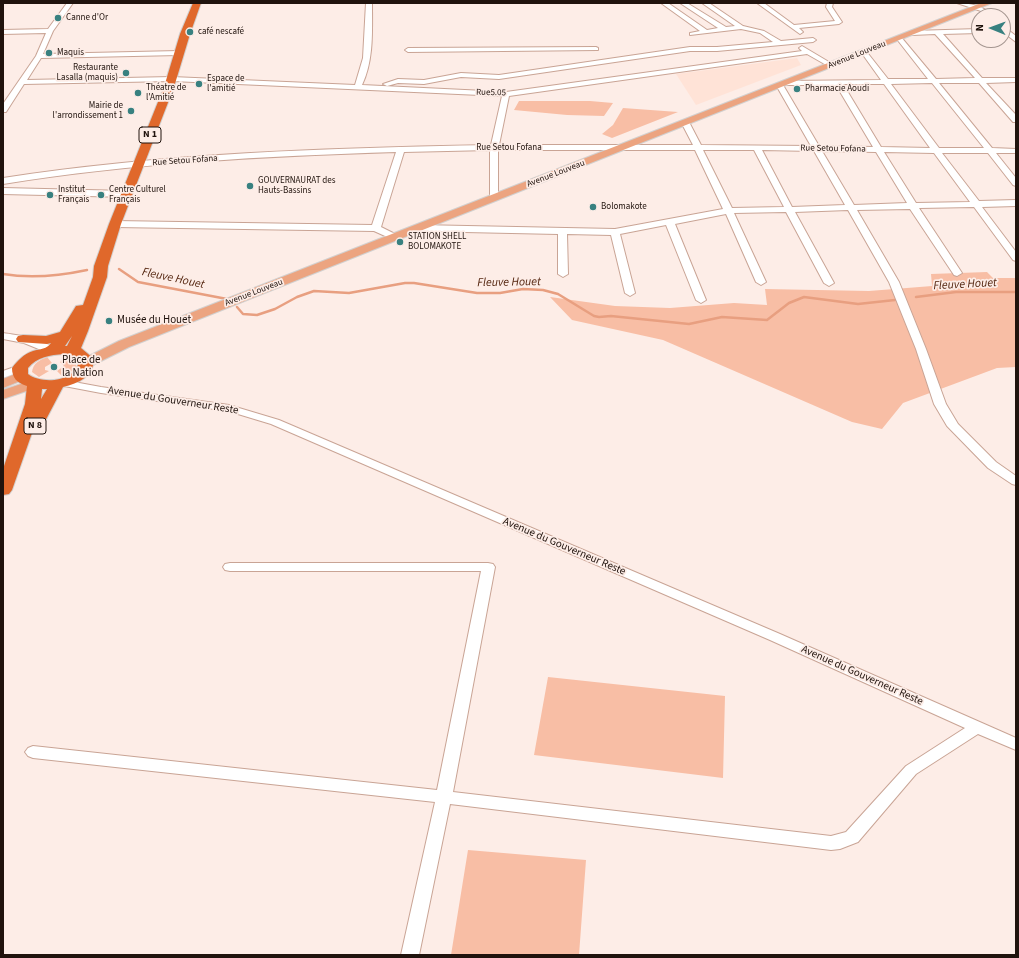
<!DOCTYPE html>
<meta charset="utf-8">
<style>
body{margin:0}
#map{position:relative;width:1019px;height:958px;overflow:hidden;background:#fdede7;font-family:"Source Sans 3",sans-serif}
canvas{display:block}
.frame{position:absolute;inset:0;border:4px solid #20130d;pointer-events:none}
.north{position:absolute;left:971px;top:8px;width:40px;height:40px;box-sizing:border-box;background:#fdede7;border:1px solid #a59690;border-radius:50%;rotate:271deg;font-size:11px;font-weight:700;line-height:16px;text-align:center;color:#20130d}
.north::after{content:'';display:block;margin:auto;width:14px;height:18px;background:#388180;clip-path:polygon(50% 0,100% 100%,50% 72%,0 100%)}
</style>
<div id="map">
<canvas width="1019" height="958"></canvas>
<div class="frame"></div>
<div class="north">N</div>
</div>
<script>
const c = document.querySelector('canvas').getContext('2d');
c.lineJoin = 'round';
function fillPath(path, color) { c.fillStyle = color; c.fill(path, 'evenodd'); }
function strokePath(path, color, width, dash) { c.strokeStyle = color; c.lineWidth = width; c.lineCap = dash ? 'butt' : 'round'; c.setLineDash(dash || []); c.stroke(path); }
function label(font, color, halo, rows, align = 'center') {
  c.font = font + ' "Source Sans 3",sans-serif'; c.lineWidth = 3.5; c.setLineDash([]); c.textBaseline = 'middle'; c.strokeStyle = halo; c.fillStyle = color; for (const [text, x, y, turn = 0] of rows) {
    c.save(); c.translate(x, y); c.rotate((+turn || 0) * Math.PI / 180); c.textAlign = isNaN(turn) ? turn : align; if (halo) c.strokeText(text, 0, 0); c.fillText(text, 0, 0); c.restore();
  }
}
const built = new Path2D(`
 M797,58L801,65L696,105L676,74Z`);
const green = new Path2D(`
 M519,101H590L613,103L604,116L567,115L514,110Z
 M623,108L678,112L612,138L602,134L613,125Z
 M987,272L993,278H1016V367L997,368L903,403L882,429L852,422L663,340L572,320L550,297L615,306L670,308L734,303L767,305L765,289L869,291L932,286L931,274Z
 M47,357L52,363L45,367V370L49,371L39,377L32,372C33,363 40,360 47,357Z
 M69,357L76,361V367L71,372L62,376L57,371L64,366L60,362Z
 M548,677L725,696L723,778L534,755Z
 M468,850L586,860L579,955H451Z`);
const stream = new Path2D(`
 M119,269L138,282L227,299
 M3,274C32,279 59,276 87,270
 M916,297L956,292H1016
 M237,307L243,314L257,315L275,309L297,297L314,291L349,293L405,283H414L477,293H500L523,289L543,290L558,294L594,316L599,317L611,316L689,324L722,317L767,320L789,303L804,297L858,304L895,300`);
const minor = new Path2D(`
 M67,3H73L53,31L43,54L179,51L182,53L179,55L41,58L27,80L172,77L355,85L363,58L366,3H372C372,30 374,60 362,85L506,92L802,51L799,48L802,46L834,65L828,66L807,54L509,96L499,145H693L681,122L685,120L689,122L701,145L811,146L776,85L785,81L881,80L861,52L864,50L866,51L888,79H928L896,38L899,36L901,37L936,79L975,78L935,34L912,35L909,33L912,31L979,29V33L943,34L982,78H1016V82L986,83L1016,115V122H1013L979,83H939L992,148L1016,149V153H996L1016,178V186L1013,185L988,153H942L979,201L1016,200V206L982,207L1016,252V261L1013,260L974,207L919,208L962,273L957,276L954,275L910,209L857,210L899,282L926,349L946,404L958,424L996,462L1016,476V485L1012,484L988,468L947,426L934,404L916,349L889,282L848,210L795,212L834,283L829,286L824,283L786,212L734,213L766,282L761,285L756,282L726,214L675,224L706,300L701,303L696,300L666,225L620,234L635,293L630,296L625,293L611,235L567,234L568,274L563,277L558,274V234L418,231L414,228L418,225L615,229L723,209L695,150H498V198L494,201L490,198V150L404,152L381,227L397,235L399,237L397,239L394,240L374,231L115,227L111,224L115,221L372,225L396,152C265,156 133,163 3,184V178C164,153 328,148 491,145L502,96L172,81L24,84L6,112H3V104L36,56L46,33L3,34V30L48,29ZM932,83L984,148H939L891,84ZM843,84H884L930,148L881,147ZM783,85H836L873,147L819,146ZM703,150H754L784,207L732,208ZM762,150L814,151L845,205L792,207ZM822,151L876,152L907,203L854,205ZM884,152L934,153L970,202L916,203Z
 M661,3H668L707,30L718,28L680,3H687L726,27L735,26L702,3H709L743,26L764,31L781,41L813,38L816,40L813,42L717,51H690L499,79L461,77L424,84L398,83L387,86L383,84L398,79L424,80L461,73L499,75L690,47H717L773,42L760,33L741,29L690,35V33L700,31Z
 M757,3H764L794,25L835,21L826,7L827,3H833L832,7L842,22L839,24L799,28L803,32L800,34Z
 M957,3C970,3 984,6 993,16H986L981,11Z
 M1003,26L1016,36V42L1003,32Z
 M596,47L598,48V50L408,52L405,50L408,48Z
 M3,188L128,191L132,194L128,197L3,194Z
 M3,333C17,335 47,339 56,351L51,354L24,343L3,339Z
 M20,365L24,366L25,368L24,370L3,378V371Z
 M63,380L101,387L229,405L279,420L780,634L1016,738V750L978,734L916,774L858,842L840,849L831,850L450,804L419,955H401L435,802L33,758L28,756L25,752L28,748L33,746L437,790L481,571H230L225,570L223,567L225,564L230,563H488L493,564L495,567L453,792L831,836L846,832L906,766L965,728L770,640L271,424L228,411L101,393L59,385L58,383L59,381Z`);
const major = new Path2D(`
 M981,3H992L129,347L93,365H83L81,362L83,359L119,341Z
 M20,372L25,373L27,376L25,379L3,388V379Z
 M33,380L38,381L40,384L38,387L3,399V390Z`);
const highway = new Path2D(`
 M193,3H201L190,34L174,87L121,224L108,266L107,277L88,331L81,348L94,359C93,377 79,383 63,387L41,429L33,430L12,490L9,494L3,495V469L25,404L27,386C17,383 12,378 12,368C18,360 24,354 33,351C40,349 47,349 51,343L47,344L18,342L16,339L18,336L23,335L46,336L60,332L76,306L83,305L93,277L94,266L109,224L164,87L180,34ZM72,336L67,346H65ZM64,354L74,356L79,360C77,382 42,385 28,374V368C37,357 50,355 64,354ZM42,389H47L41,399Z`);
const markers = [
 [58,18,4,"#388180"],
 [190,32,4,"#388180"],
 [49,53,4,"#388180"],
 [126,73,4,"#388180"],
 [199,84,4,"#388180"],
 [797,89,4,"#388180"],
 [138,93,4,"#388180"],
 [131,111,4,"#388180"],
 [250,186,4,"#388180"],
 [50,195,4,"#388180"],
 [101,195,4,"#388180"],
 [593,207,4,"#388180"],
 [400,242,4,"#388180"],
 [109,321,4,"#388180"],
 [54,367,4,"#388180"]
];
const farPoinames = [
 ["Canne d'Or",66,18],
 ["café nescafé",198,32],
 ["Maquis",57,53],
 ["Restaurante",118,68,"right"],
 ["Lasalla (maquis)",118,78,"right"],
 ["Espace de",207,79],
 ["l'amitié",207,89],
 ["Théatre de",146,88],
 ["l'Amitié",146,98],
 ["Pharmacie Aoudi",805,89],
 ["Mairie de",123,106,"right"],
 ["l'arrondissement 1",123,116,"right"],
 ["GOUVERNAURAT des",258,181],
 ["Hauts-Bassins",258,191],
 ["Institut",58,190],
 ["Français",58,200],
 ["Centre Culturel",109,190],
 ["Français",109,200],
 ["Bolomakote",601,207],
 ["STATION SHELL",408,237],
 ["BOLOMAKOTE",408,247]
];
const farStreetnames = [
 ["Avenue Louveau",857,55,-22],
 ["Rue5.05",491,93,1],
 ["Rue Setou Fofana",509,148],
 ["Rue Setou Fofana",833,149,1],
 ["Rue Setou Fofana",185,161,-4],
 ["Avenue Louveau",556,174,-21],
 ["Avenue Louveau",254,293,-21]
];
const shields = [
 [150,135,22],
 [35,426,22]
];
const shieldNames = [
 ["N 1",150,135],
 ["N 8",35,426]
];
const poiNames = [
 ["Musée du Houet",117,321],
 ["Place de",62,361],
 ["la Nation",62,374]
];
const streetNames = [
 ["Avenue du Gouverneur Reste",173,401,9],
 ["Avenue du Gouverneur Reste",564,547,23],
 ["Avenue du Gouverneur Reste",862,676,24]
];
const waterNames = [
 ["Fleuve Houet",173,279,12],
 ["Fleuve Houet",509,283,-1],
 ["Fleuve Houet",965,285,-3]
];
fillPath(built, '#ffe3d7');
fillPath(green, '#f8bea5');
strokePath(stream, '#e89f80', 2.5);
strokePath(minor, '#c9a495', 2);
strokePath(major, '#d2d0cf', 2);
strokePath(highway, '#d2d0cf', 2);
fillPath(minor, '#fff');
fillPath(major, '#eca480');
fillPath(highway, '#e0682b');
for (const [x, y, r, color] of markers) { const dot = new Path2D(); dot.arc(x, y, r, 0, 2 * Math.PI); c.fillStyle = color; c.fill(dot); strokePath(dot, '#fdede7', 1.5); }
label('9px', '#20130d', '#fdede7', farPoinames, 'left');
label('9px', '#20130d', '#fdede7', farStreetnames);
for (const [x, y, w] of shields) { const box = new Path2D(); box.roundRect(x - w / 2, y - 8, w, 16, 3); c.fillStyle = '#fdede7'; c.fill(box); strokePath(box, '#20130d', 1); }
label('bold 10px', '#20130d', null, shieldNames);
label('11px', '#20130d', '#fdede7', poiNames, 'left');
label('11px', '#20130d', '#fdede7', streetNames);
label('italic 12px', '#552610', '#fdede7', waterNames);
</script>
